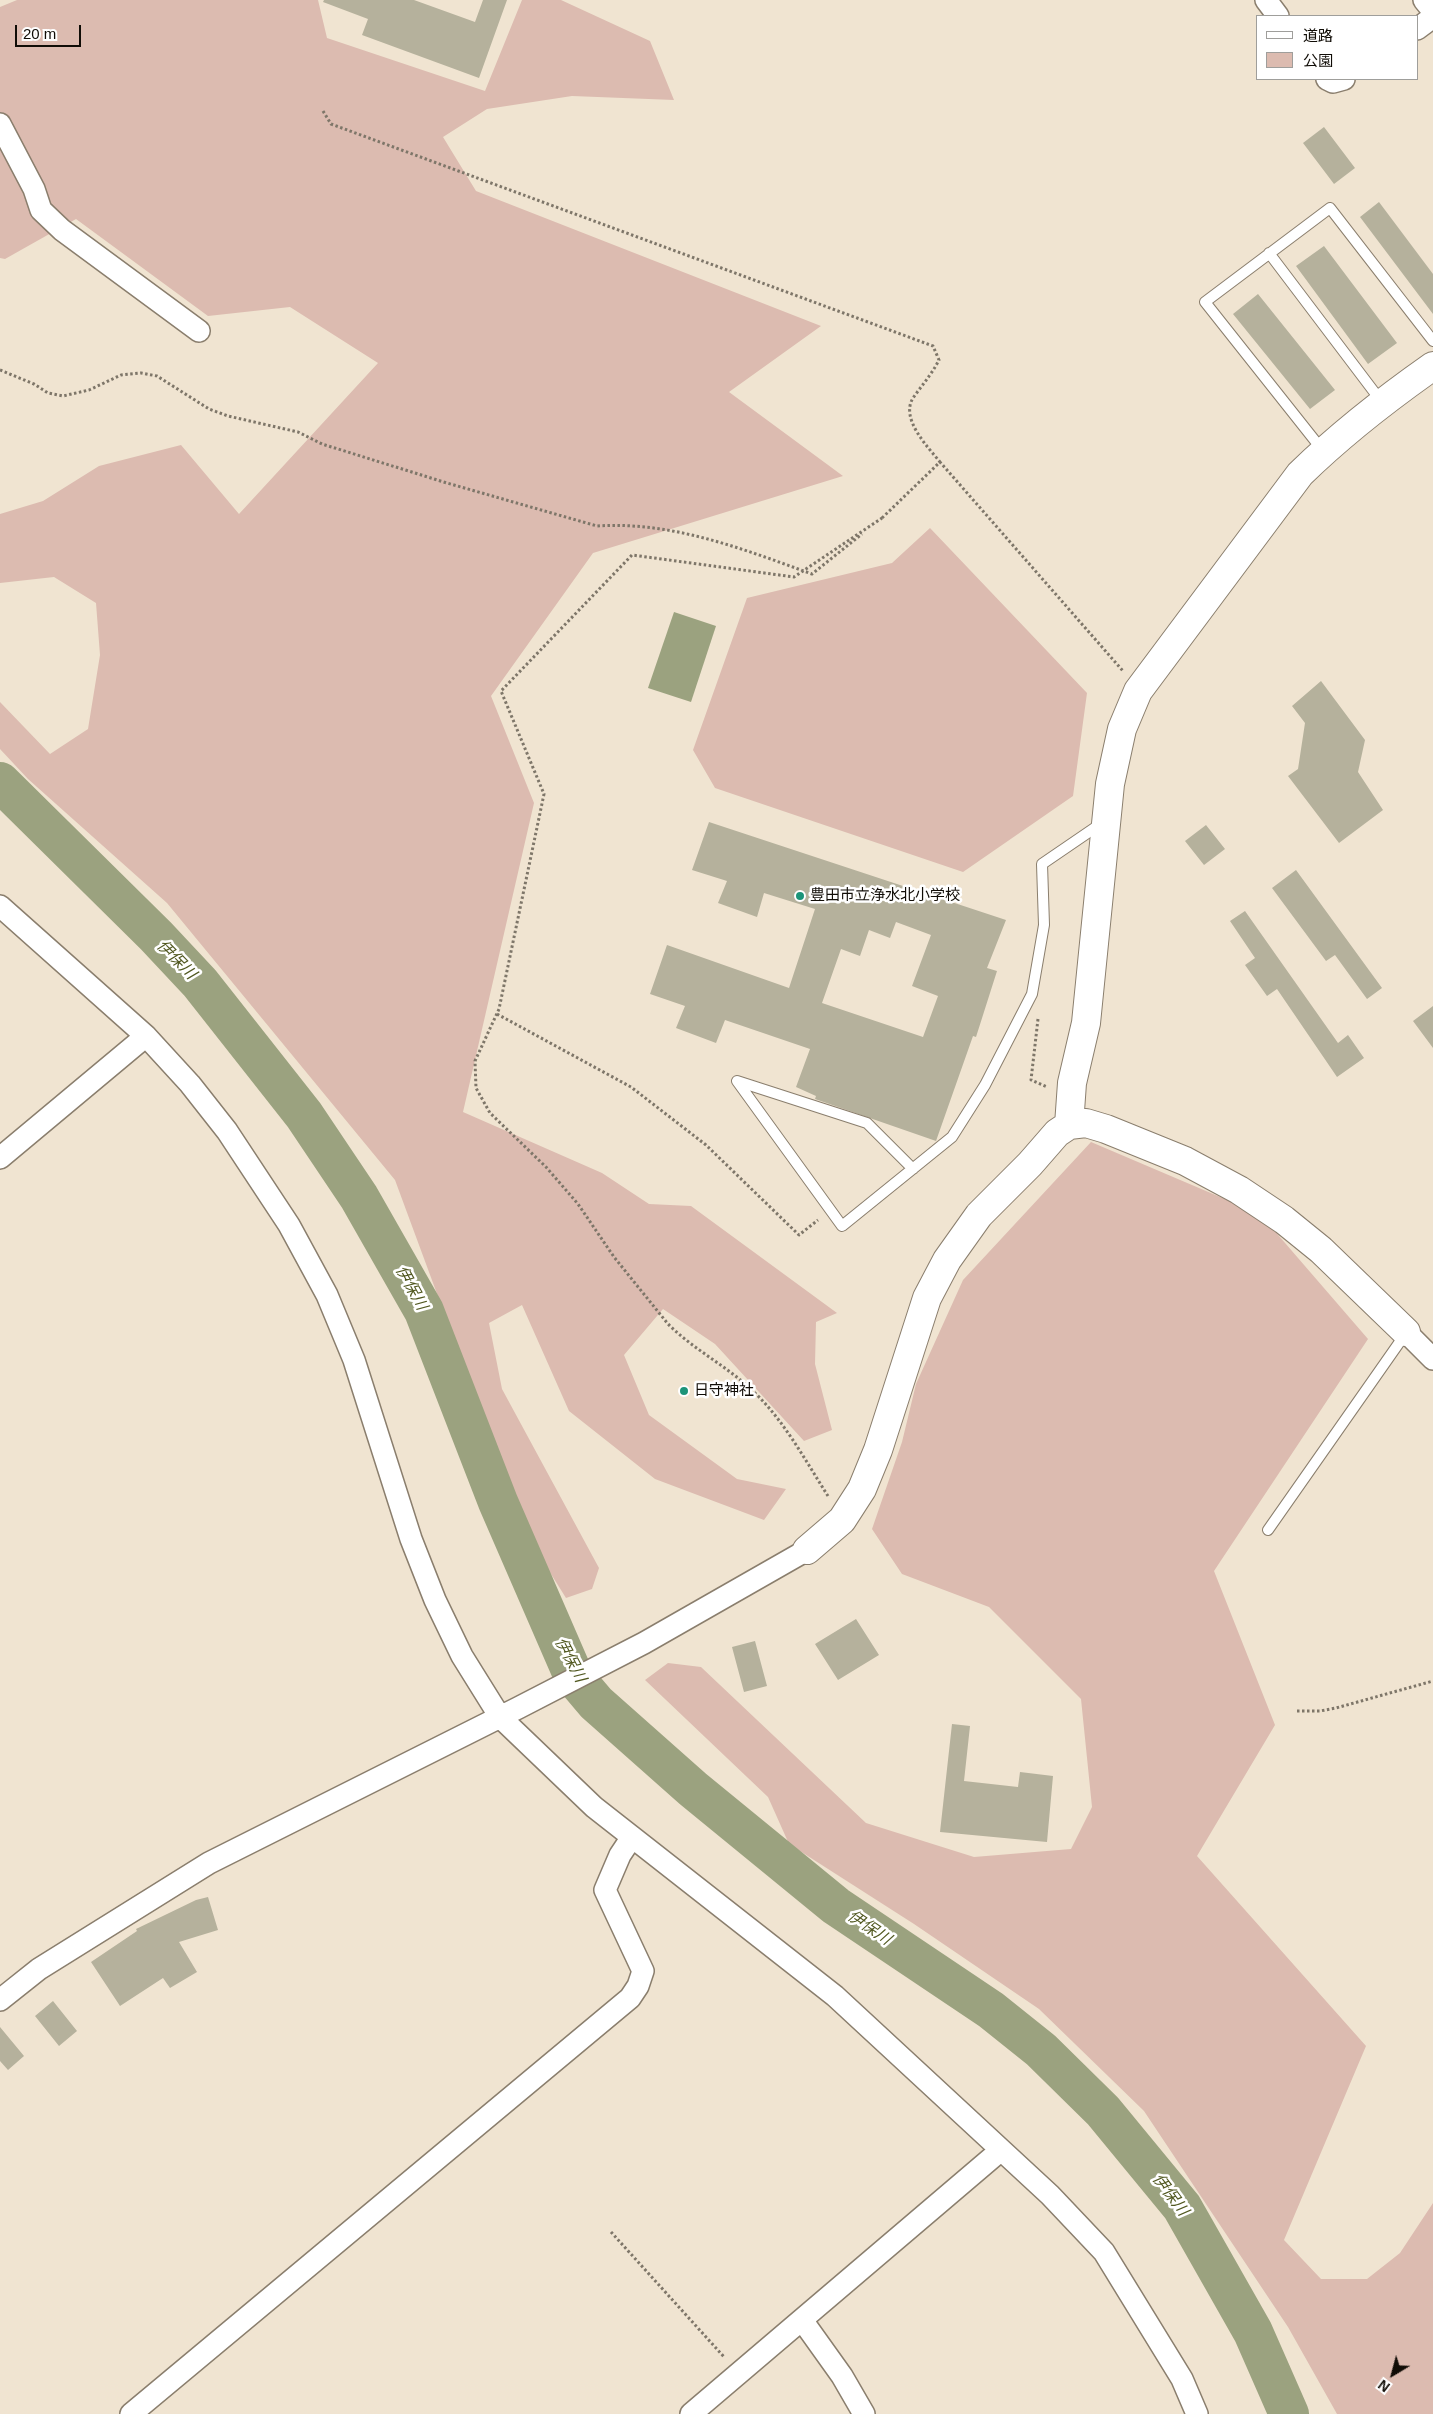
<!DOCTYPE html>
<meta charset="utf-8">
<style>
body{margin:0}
#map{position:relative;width:1433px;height:2414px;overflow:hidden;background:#f0e4d1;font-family:Helvetica,"Noto Sans JP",sans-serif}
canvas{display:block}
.legend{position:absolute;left:1256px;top:15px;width:162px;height:65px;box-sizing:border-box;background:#fff;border:1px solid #9f9e9b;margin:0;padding:6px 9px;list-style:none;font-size:15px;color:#100c06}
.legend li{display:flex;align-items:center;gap:10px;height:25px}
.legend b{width:25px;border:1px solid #9f9e9b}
.north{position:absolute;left:1368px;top:2349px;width:50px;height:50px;-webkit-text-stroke:4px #fff;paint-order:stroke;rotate:217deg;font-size:14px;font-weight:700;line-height:20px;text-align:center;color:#100c06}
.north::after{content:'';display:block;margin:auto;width:18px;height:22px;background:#100c06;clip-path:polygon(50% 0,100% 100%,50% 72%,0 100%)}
.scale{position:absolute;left:15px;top:25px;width:66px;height:22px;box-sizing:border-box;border:2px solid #100c06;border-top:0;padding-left:6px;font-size:15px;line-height:18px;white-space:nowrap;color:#100c06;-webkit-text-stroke:4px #fff;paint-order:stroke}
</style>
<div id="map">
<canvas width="1433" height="2414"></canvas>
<ul class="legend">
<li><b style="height:6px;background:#fff"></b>道路</li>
<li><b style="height:14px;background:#dcbbb0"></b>公園</li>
</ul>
<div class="north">N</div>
<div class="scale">20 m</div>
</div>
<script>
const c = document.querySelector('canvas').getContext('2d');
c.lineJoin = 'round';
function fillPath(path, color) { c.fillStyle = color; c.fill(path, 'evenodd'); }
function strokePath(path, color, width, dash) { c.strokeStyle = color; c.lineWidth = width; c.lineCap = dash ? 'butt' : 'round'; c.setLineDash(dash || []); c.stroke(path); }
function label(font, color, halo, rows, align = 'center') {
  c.font = font + ' Helvetica,"Noto Sans JP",sans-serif'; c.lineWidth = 5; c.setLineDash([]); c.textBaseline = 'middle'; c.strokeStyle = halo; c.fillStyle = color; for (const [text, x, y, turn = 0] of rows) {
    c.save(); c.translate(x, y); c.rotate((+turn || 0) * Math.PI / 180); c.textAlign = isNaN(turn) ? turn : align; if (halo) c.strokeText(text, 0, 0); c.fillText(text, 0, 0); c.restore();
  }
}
const green = new Path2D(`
 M17,0H318L327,38L485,91L522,0H561L650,41L674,100L572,96L487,109L443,137L476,191L821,326L729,392L843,476L593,553L491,696L534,803L463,1112L602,1173L649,1204L691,1206L837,1313L816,1322L815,1364L832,1430L804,1441L715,1344L663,1309L624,1355L649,1415L737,1479L786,1489L764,1520L655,1479L569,1411L522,1305L489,1323L502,1389L599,1568L592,1589L566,1598L541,1558L467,1375L395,1180L167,903L28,779L0,749V702L50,754L88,729L100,655L96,603L54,577L0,583V514L43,501L99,466L181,445L239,514L378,363L290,307L208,316L76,219L5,259L0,258V7Z
 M930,528L1087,693L1073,796L963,872L715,788L693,750L747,598L892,563Z
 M1091,1142L1260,1214L1368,1339L1214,1571L1275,1725L1197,1856L1366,2046L1284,2240L1321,2279H1367L1400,2253L1433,2203V2414H1337L1288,2327L1144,2111L1039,2009L914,1924L789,1844L768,1797L645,1680L668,1663L701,1667L866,1823L974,1857L1071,1849L1092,1807L1081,1699L989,1607L902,1574L872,1529L902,1442L916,1384L963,1280Z`);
const water = new Path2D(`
 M674,612L716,626L691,702L648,688Z`);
const river = new Path2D(`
 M0,782L156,936L200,983L304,1115L359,1197L424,1311L498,1502L574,1677L596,1703L693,1789L836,1906L991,2010L1041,2050L1103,2111L1182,2207L1253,2332L1289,2414`);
const building = new Path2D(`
 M324,0H414L475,22L483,0H507L479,78L362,35L368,19L323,2Z
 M1324,127L1355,168L1334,184L1303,143Z
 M1379,202L1433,274V314L1360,217Z
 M1324,246L1397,343L1368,364L1296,266Z
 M1258,294L1335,390L1310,409L1233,314Z
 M1321,681L1365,740L1358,772L1383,810L1339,843L1288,776L1298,769L1305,723L1292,706Z
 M709,822L1006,920L987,968L997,971L976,1037L973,1036L936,1141L815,1099L816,1096L796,1087L810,1049L725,1020L716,1043L676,1028L685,1006L650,994L667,945L789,988L815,909L764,893L757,917L718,903L727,881L692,870ZM896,922L931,935L912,986L938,996L923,1037L822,1003L841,949L860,956L869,930L890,938Z
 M1206,825L1225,849L1204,865L1185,841Z
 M1296,870L1382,988L1367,999L1335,955L1326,961L1272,888Z
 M1245,911L1338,1043L1348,1035L1364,1058L1337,1077L1277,989L1267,996L1245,965L1255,958L1230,921Z
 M1433,1006V1048L1413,1021Z
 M856,1619L879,1655L838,1680L815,1644Z
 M755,1641L767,1686L744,1692L732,1647Z
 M952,1724L970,1726L964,1781L1018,1787L1020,1772L1053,1776L1047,1842L940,1832Z
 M208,1897L218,1930L179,1942L197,1972L170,1988L163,1978L120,2006L91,1962L137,1931L136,1929L196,1900Z
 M53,2001L77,2031L59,2046L35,2016Z
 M0,2027L24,2056L8,2070L0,2061Z`);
const path = new Path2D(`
 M323,111L331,124L933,346L939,360C932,374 922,385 913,398C900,419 928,447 940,462
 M0,370L34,384L48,393L63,396L89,390L121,375L141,373L157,376L209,409L228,416L298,432L322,444L447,483L597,526C672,521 743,549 812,574L862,534
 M882,518L940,462L1123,671
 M497,1014L631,1087L706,1145L799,1235L818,1220
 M1038,1019L1031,1080L1047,1087
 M828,1496C807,1463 787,1426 760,1398C733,1369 696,1352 668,1324L614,1257L578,1204L546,1167L490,1113L476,1088L475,1061L499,1009L544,794L501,691L632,555L794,577L882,518
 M1297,1711H1320L1336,1708L1433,1681
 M611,2232L725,2358`);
const lane = new Path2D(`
 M1269,253L1381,401
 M1324,448L1316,442L1205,302L1330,208L1433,341
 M913,1169L867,1123L737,1081L842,1226L952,1137L985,1085L1032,994L1044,925L1042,864L1102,823
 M1268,1530L1406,1333`);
const street = new Path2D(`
 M1266,0L1278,16
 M1424,0L1433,11
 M1417,29L1433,17
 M1327,79L1333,82L1344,79
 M0,124L34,189L41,210L62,230L199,331
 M0,906L146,1036L190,1084L227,1131L289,1225L327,1295L354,1360L411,1539L435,1600L462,1656L500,1717L594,1807L835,1996L1050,2195L1104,2252L1182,2379L1197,2414
 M0,1158L146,1036
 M1406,1332L1433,1359
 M0,2000L39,1969L209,1863L518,1708L644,1643L807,1550
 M802,2320L842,2376L864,2414
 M131,2414L630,1998L638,1986L643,1971L605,1890L620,1855L632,1837
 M691,2414L1001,2150`);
const secondary = new Path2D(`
 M1069,1125L1072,1083L1086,1023L1110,784L1122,729L1138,691L1300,474C1341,434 1386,399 1433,366
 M807,1550L842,1520L862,1489L878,1450L927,1298L947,1260L979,1215L1030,1164L1057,1133L1069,1125L1086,1123L1106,1129L1185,1161L1239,1190L1284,1220L1321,1250L1406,1332`);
const markers = [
 [800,896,5,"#1c9479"],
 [684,1391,5,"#1c9479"]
];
const poiNames = [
 ["豊田市立浄水北小学校",810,896],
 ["日守神社",694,1391]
];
const waterNames = [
 ["伊保川",176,960,45],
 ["伊保川",411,1288,61],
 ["伊保川",570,1660,62],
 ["伊保川",869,1928,34],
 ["伊保川",1170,2195,53]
];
fillPath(green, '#dcbbb0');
fillPath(water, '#9ba27f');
strokePath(river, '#9ba27f', 40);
fillPath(building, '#b5b19c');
strokePath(lane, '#8a7e6d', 12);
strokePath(street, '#8a7e6d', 24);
strokePath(secondary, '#8a7e6d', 30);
strokePath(path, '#7e7669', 3, [2.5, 2.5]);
strokePath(lane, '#fff', 10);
strokePath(street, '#fff', 21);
strokePath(secondary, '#fff', 28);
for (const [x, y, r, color] of markers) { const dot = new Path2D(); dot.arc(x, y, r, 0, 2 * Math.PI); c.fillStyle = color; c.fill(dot); strokePath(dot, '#fff', 2); }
label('15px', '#100c06', '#fff', poiNames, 'left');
label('italic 16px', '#515820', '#fff', waterNames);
</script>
